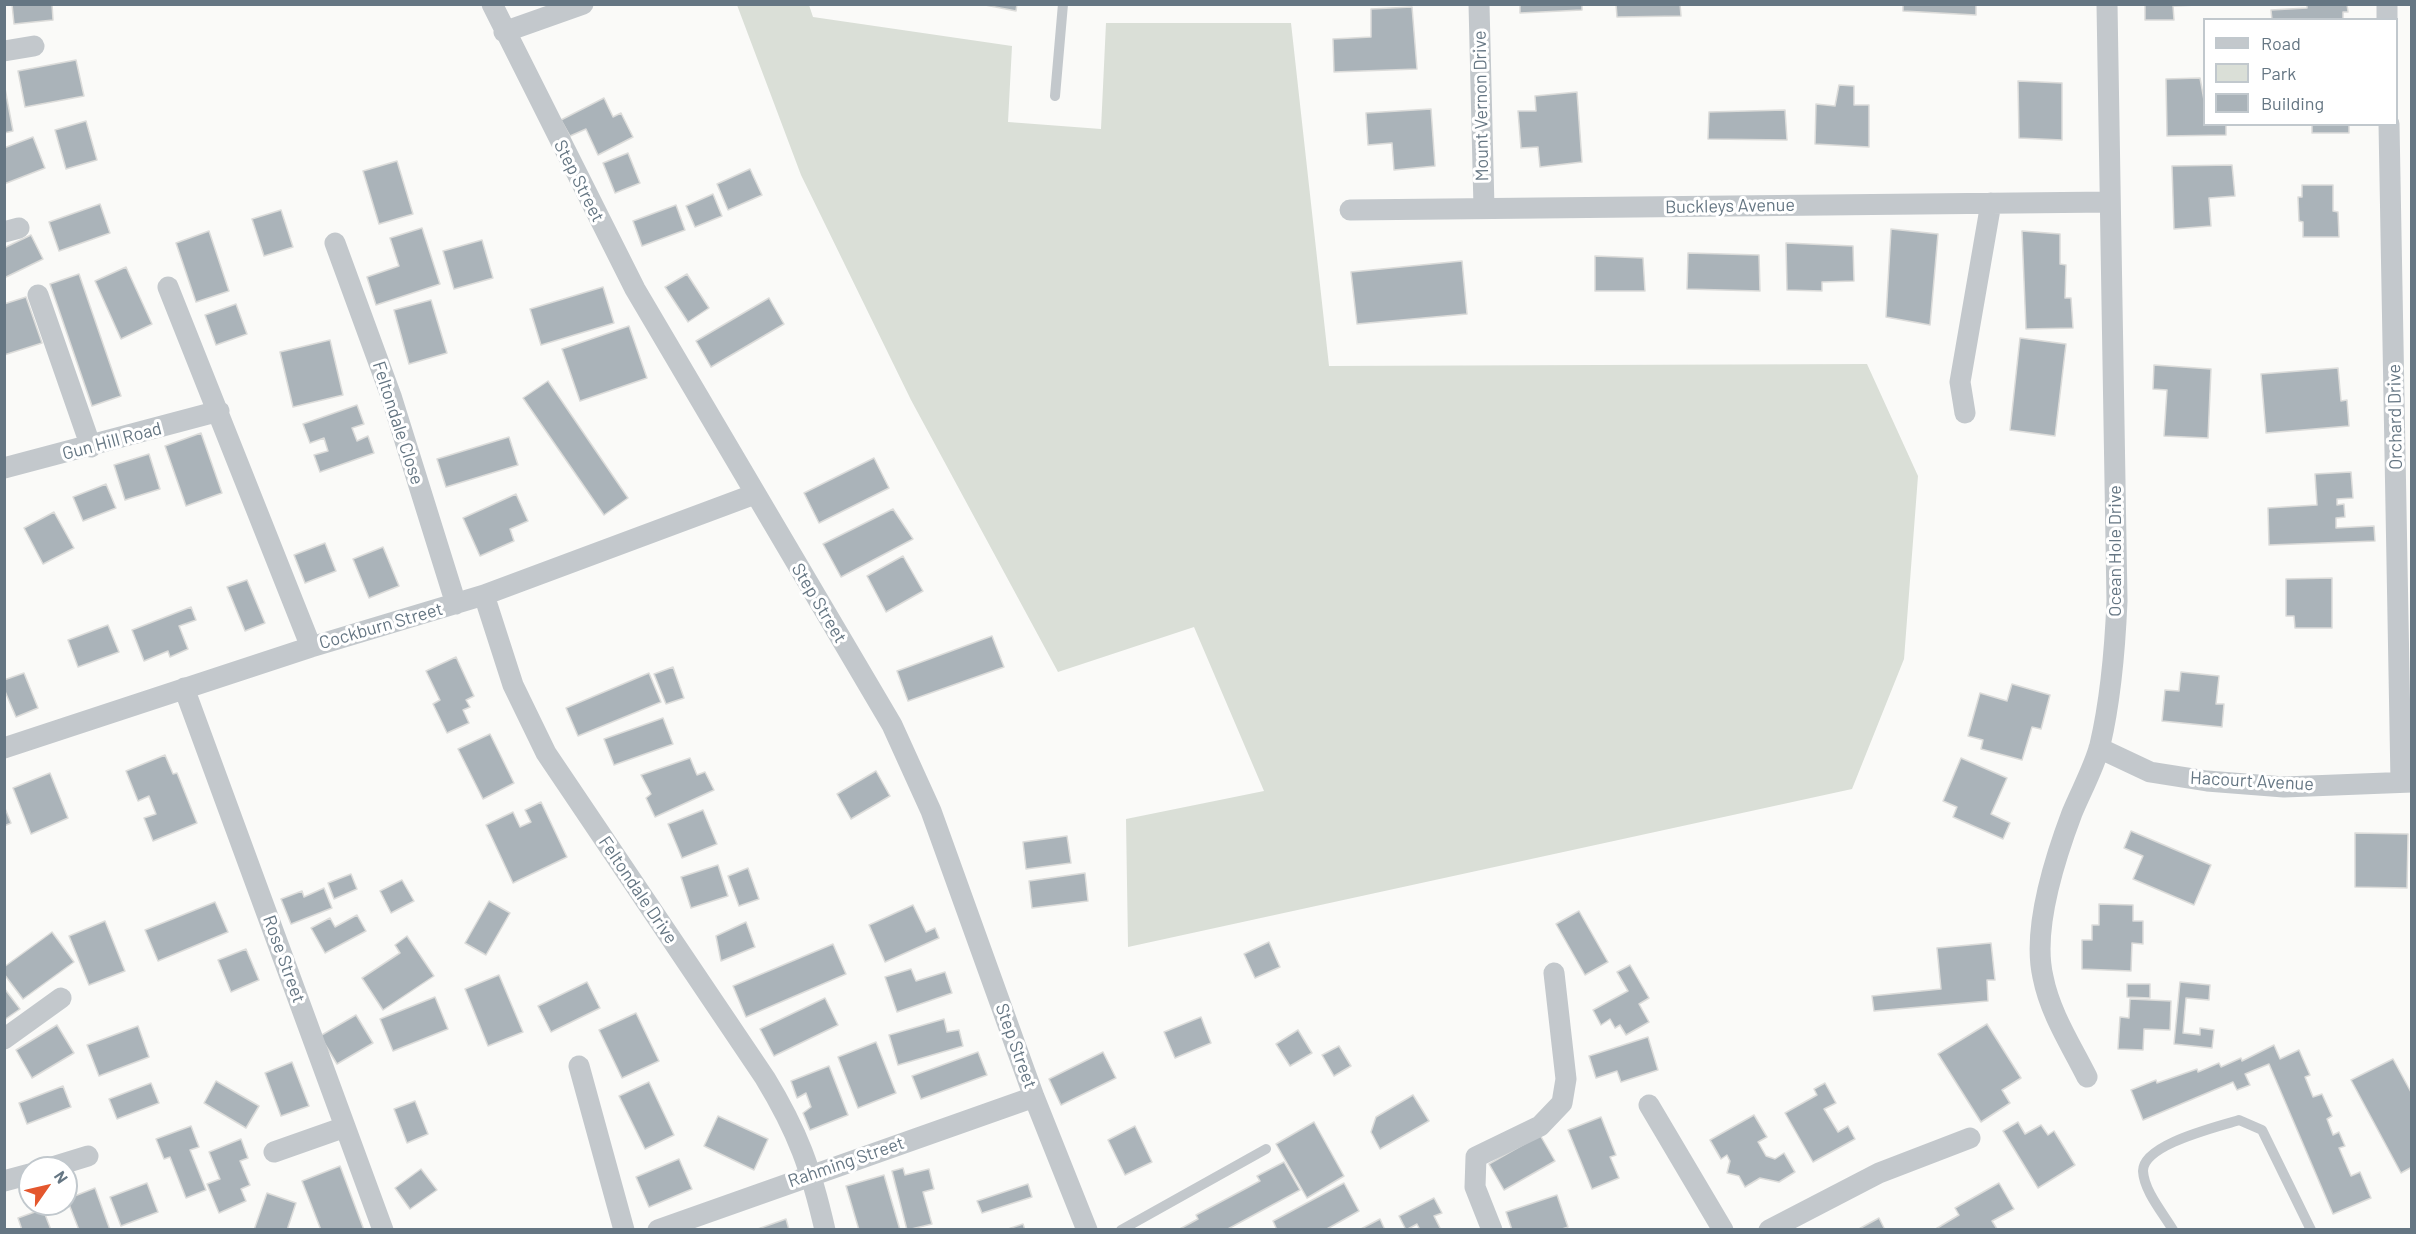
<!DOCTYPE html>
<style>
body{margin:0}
#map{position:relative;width:2416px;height:1234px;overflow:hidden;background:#fafaf8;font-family:Barlow,sans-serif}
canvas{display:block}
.frame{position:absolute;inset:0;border:6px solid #657683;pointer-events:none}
.legend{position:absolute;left:2203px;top:18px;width:195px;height:108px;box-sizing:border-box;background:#fff;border:2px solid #c1c8cd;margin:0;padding:8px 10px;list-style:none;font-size:18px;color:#657683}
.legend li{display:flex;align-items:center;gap:12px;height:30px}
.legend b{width:30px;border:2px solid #c1c8cd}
.north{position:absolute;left:18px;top:1156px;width:60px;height:60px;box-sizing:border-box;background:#fff;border:2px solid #c1c8cd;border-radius:50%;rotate:56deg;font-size:16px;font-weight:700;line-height:24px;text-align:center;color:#657683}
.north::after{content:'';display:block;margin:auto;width:21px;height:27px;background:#e4572e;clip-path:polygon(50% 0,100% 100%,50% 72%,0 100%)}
</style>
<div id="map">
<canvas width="2416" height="1234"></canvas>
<div class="frame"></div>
<ul class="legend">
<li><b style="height:8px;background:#c3c8cc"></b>Road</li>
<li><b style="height:16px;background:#dadfd7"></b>Park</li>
<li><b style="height:16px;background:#aab3b9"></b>Building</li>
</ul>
<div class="north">N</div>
</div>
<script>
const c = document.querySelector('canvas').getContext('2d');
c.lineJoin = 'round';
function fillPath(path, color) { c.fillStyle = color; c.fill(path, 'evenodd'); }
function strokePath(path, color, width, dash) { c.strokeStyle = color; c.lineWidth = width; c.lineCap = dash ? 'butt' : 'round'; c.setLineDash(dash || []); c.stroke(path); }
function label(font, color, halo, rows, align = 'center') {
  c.font = font + ' Barlow,sans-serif'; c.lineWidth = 6; c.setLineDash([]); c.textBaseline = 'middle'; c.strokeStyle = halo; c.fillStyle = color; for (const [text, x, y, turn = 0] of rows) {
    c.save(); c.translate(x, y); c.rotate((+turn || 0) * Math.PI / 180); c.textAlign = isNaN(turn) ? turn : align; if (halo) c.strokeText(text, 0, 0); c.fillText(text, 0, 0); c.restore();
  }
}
const green = new Path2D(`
 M737,5H809L813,17L1012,46L1008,122L1101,129L1106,23H1291L1329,366L1867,364L1918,476L1904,659L1852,789L1128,947L1126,819L1264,791L1194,627L1058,672L911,400L801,175Z`);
const building = new Path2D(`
 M12,4H52L53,20L14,24Z
 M980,4H1017L1016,11Z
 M1520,4H1582V10L1520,13Z
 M1616,4H1680L1681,16L1617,17Z
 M1903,4H1976V15L1903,11Z
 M2145,4H2224L2173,6L2174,20H2145Z
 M2307,4H2347L2348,12H2343V20H2272L2271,10L2307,8Z
 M1412,7L1417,69L1334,72L1333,39L1371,37V9Z
 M76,60L84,96L25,107L18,71Z
 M2200,78L2204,100V124H2226V135L2167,136L2166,79Z
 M2018,81L2062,83V140L2019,138Z
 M4,83L13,131L4,133Z
 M1839,85L1854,86V105H1869V147L1815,144L1816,104L1835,106Z
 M1577,92L1582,162L1540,167L1538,147L1521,148L1518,111H1536L1535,96Z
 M604,98L613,117L621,113L633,137L598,155L586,129L570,136L561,120Z
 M1431,109L1435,166L1394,170L1392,143L1368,145L1366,113Z
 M1785,110L1787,140L1708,139L1709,112Z
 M86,121L97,160L66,169L55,130Z
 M2312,124H2349V133H2312Z
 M33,137L45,168L4,184V148Z
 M628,153L640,183L615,193L603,163Z
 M397,161L413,214L379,224L363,171Z
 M2232,165L2235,196L2209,198L2211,226L2174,229L2172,166Z
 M750,169L762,195L728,210L717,184Z
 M2302,185H2333V211L2338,212L2339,237H2303V222L2299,221L2298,197H2302Z
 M713,194L722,216L695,227L686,206Z
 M100,204L110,233L59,251L49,222Z
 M676,205L685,230L642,246L633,221Z
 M281,210L293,247L264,256L252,219Z
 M422,228L440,284L376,305L367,277L399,266L390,238Z
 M1891,229L1938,234L1930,325L1886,317Z
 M209,231L229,291L196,302L176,243Z
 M2022,231L2060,234V264L2066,265L2065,298H2071L2073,328L2026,329Z
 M31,235L43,259L4,278V248Z
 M482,240L493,278L454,289L443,251Z
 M1786,243L1853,246L1854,281L1822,282V291L1787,290Z
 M1688,253L1759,255L1760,291L1687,289Z
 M1595,256L1643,258L1645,291H1595Z
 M1462,261L1467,314L1357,324L1351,272Z
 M126,267L152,324L121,339L95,281Z
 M79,274L121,396L92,406L50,284Z
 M687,274L709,308L688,322L665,287Z
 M603,287L614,323L541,345L530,309Z
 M26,297L42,343L4,355V304Z
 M769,298L784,324L711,367L696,341Z
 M431,300L447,353L409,364L394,310Z
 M236,304L247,334L216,345L205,315Z
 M629,326L647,378L580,401L562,349Z
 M2020,338L2066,344L2055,436L2010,430Z
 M330,340L343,395L293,407L280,352Z
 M2154,365L2211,369L2208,438L2164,436L2167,390L2153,389Z
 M2338,368L2341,401L2347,400L2349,426L2266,433L2261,374Z
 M548,381L628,498L604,515L523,398Z
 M357,405L364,424L352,428L357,441L368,436L374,453L320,472L314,455L328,451L324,438L310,443L303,424Z
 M201,433L222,493L186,506L165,446Z
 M509,437L518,465L446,487L437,459Z
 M149,454L160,489L125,500L114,465Z
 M874,458L889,488L819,523L804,493Z
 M2351,472L2353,498L2337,499V505L2344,504L2345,517L2336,518V528L2374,526L2375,541L2269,545L2268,508L2317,505L2315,474Z
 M106,484L116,508L83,521L73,497Z
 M516,494L528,521L510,529L514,541L480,556L463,518Z
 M893,509L913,539L841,577L823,544Z
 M54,512L74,548L43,564L24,528Z
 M325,543L336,571L305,583L294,555Z
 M383,547L399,586L369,598L353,559Z
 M903,556L923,591L886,612L867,576Z
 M2332,578V628H2295L2294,616H2286V579Z
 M247,580L265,623L245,631L227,587Z
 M191,607L196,620L179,626L188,649L170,657L168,651L144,661L132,630Z
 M108,625L119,652L78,667L68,640Z
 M992,636L1004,667L908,701L897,671Z
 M456,657L474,696L466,700L470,707L463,710L469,723L447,733L433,704L440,700L426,671Z
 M673,667L684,698L666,704L654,674Z
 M2181,672L2219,676L2216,704H2224L2222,727L2162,721L2165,690L2179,691Z
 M24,673L38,708L16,717L4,689V680Z
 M649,673L661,702L578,736L566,708Z
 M2012,684L2050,695L2041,729L2032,727L2022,760L1981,749L1983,740L1968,736L1980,693L2007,701Z
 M663,718L673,744L614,765L604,739Z
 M490,734L514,783L483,799L458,749Z
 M165,755L173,774L177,773L197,823L153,841L144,818L156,814L149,796L138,801L126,771Z
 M690,758L697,775L705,772L714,790L655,817L646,798L651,794L641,775Z
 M1961,758L2007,778L1991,814L2010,823L2003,839L1953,817L1957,807L1943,801Z
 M876,771L890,796L851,819L837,794Z
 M50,773L68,818L31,834L13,788Z
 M541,802L567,857L513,883L486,825L513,812L520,827L531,822L525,810Z
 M4,806L11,823L4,826Z
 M703,810L717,844L682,858L668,824Z
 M2131,831L2211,865L2194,905L2133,879L2143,856L2124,848Z
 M2355,833L2408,834L2407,888L2355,887Z
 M1067,836L1071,863L1026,869L1023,842Z
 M718,865L728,896L691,908L681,877Z
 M748,868L759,899L739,906L728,876Z
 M1085,873L1088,901L1032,908L1029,881Z
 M351,874L357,889L334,899L328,883Z
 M402,880L414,901L391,913L380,891Z
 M324,888L332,908L291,924L281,899L302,891L304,897Z
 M489,901L510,913L486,955L465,943Z
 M215,902L228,932L158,961L145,930Z
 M2099,904L2133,905V921H2143V944L2132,943L2131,971L2082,969V940H2092V925H2099Z
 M913,905L926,932L935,928L939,938L885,962L869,925Z
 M1579,911L1608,962L1585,975L1556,924Z
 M357,915L366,931L325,953L311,928L330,918L335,927Z
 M105,921L125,971L89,985L69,936Z
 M746,922L755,947L721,961L716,936Z
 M52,932L74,962L23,999L4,974V967Z
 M407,936L434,976L383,1010L362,978L400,953L395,945Z
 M1269,942L1280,967L1255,978L1244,954Z
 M1991,943L1995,980H1987L1988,1001L1874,1011L1872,996L1941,989L1937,948Z
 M833,944L846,974L746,1017L733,986Z
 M246,949L259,980L231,992L218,960Z
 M1630,965L1649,998L1639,1004L1649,1022L1626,1035L1620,1025L1615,1028L1610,1019L1601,1025L1593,1010L1628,991L1617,972Z
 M911,969L916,981L945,972L952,993L897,1012L885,977Z
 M499,975L523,1032L488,1046L465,989Z
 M587,982L600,1008L551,1032L538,1006Z
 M2180,982L2210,985L2209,1000L2186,998L2183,1033L2200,1035V1028L2214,1030L2212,1048L2174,1044Z
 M2127,984H2150V998L2127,997Z
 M4,988L20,1009L4,1020Z
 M435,997L448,1029L393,1051L380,1019Z
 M825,998L838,1025L774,1056L760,1029Z
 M2130,999L2171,1001L2170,1030L2144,1029L2143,1050L2118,1049L2120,1017L2129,1018Z
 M636,1013L659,1061L622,1078L599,1030Z
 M356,1015L373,1043L337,1064L320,1036Z
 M1201,1017L1211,1043L1175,1058L1164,1032Z
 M944,1019L947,1032L959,1030L963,1046L898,1065L889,1035Z
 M1987,1024L2021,1078L2002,1090L2010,1103L1981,1122L1938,1054Z
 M57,1025L74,1053L32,1078L16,1050Z
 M138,1026L149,1057L99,1076L87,1045Z
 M1298,1030L1312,1053L1290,1066L1276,1044Z
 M1648,1037L1658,1070L1621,1082L1617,1071L1596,1078L1589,1056Z
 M876,1042L896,1093L858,1108L838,1057Z
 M2274,1045L2280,1059L2299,1050L2310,1075L2305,1077L2313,1097L2322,1094L2332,1116L2327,1119L2333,1135L2339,1132L2345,1146L2339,1148L2351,1176L2360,1172L2371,1198L2333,1214L2269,1064L2245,1074L2250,1085L2237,1090L2233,1082L2143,1120L2131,1090L2156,1080L2157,1083L2197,1069L2198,1072L2219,1063L2221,1067L2241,1058L2242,1061Z
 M1339,1046L1351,1066L1334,1076L1322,1055Z
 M978,1052L987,1075L921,1099L912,1076Z
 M1103,1052L1116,1078L1061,1105L1049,1079Z
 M2393,1059L2412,1094V1167L2401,1173L2351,1080Z
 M292,1062L309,1106L281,1116L265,1073Z
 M829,1066L848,1115L810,1130L803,1113L811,1107L806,1093L797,1098L791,1081Z
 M216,1081L259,1106L246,1128L204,1103Z
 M649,1082L674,1135L645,1149L619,1096Z
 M151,1083L159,1103L117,1119L109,1099Z
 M1825,1083L1836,1103L1824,1109L1838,1132L1848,1126L1855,1139L1813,1162L1785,1113L1817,1095L1814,1089Z
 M63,1086L71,1107L27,1124L19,1103Z
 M1413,1095L1429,1121L1380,1149L1371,1132L1376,1117Z
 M415,1101L428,1134L407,1143L394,1109Z
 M1754,1115L1767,1137L1758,1142L1766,1156L1775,1159L1784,1153L1795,1172L1779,1182L1760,1178L1745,1187L1739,1176L1727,1173L1730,1161L1727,1155L1721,1159L1710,1140Z
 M718,1116L768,1139L754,1170L704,1146Z
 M1601,1117L1616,1155L1610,1157L1619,1178L1592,1189L1568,1130Z
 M1314,1122L1344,1176L1307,1198L1276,1144Z
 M2018,1122L2025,1134L2041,1125L2048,1135L2054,1131L2075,1165L2038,1188L2003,1131Z
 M191,1126L199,1147L190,1150L206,1190L186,1198L170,1157L164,1159L156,1139Z
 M1135,1126L1152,1162L1125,1175L1108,1140Z
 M1540,1135L1555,1161L1504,1190L1489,1164Z
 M241,1139L248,1158L240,1161L250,1185L241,1189L246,1201L219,1213L207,1184L220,1179L209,1152Z
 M679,1159L692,1189L649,1207L636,1177Z
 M1284,1162L1300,1190L1226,1230H1178L1198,1219L1196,1215L1260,1181L1257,1176Z
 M340,1166L364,1230H321L302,1181Z
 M903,1168L905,1175L929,1169L934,1189L923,1192L932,1224L907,1230L892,1171Z
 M421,1169L437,1190L410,1209L395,1188Z
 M884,1175L900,1230H859L846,1186Z
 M147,1183L158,1212L121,1226L110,1197Z
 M1344,1183L1359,1211L1325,1230H1277L1273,1221Z
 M1999,1183L2014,1209L1992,1221L1997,1229L1934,1230L1959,1215L1955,1208Z
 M1028,1184L1032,1197L982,1213L977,1201Z
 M95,1188L110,1230H79L67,1199Z
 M267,1193L296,1203L287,1230H254Z
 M1557,1195L1568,1227L1559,1230H1512L1506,1212Z
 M1434,1198L1442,1213L1434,1216L1441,1230H1420L1417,1224L1406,1230L1399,1216Z
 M43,1209L51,1230H22L18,1218Z
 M1879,1218L1885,1230H1857Z
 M786,1219L789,1230H755Z
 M1380,1219L1385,1230H1359Z
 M1023,1224L1025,1230H1005Z`);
const service = new Path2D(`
 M1055,96L1063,4
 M1121,1230L1266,1149
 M2173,1230C2163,1213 2144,1191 2143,1171C2143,1144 2218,1127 2239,1120L2262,1130L2311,1230`);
const minor = new Path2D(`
 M492,4L635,289L892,725L931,811L1034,1097L1087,1230
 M1479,4L1484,208
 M2387,4V20
 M504,32L583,4
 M4,51L34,46
 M2389,124L2401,782
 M1350,210L2110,202
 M4,232L19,228
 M335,243L391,396L456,604
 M168,287L311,647
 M38,295L91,447
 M1965,413L1960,382L1991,203
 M4,468L219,411
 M484,595L513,685L546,753L765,1078C798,1132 811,1169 825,1230
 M184,688L383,1230
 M4,748L311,647L484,595L755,494
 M2099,748L2150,772L2207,781L2284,787L2412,782
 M4,1039L61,998
 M579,1066L624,1230
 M2087,1077C2071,1045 2050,1013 2043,977C2032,930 2055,858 2072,813C2081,791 2094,768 2100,745C2111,698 2115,649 2117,601L2107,4
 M1649,1105L1723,1230
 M274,1152L345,1127
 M49,1168L88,1156
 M4,1181L30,1174
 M658,1230L1034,1097
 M1492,1230L1475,1187L1476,1157L1540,1126L1562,1103L1566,1079L1554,973
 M1769,1230L1879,1173L1970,1138`);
const streetNames = [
 ["Mount Vernon Drive",1481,106,-91],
 ["Step Street",579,181,63],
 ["Buckleys Avenue",1730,206,-1],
 ["Orchard Drive",2395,417,-91],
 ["Feltondale Close",398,423,72],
 ["Gun Hill Road",112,441,-15],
 ["Ocean Hole Drive",2115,551,-90],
 ["Step Street",819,603,59],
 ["Cockburn Street",381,626,-16],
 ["Hacourt Avenue",2252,781,3],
 ["Feltondale Drive",638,890,56],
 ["Rose Street",284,959,70],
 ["Step Street",1016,1046,70],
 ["Rahming Street",846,1162,-19]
];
fillPath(green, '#dadfd7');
fillPath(building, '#aab3b9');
strokePath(building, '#dcdcda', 1.5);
strokePath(service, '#c3c8cc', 10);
strokePath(minor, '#c3c8cc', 21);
label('18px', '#657683', '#fff', streetNames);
</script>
